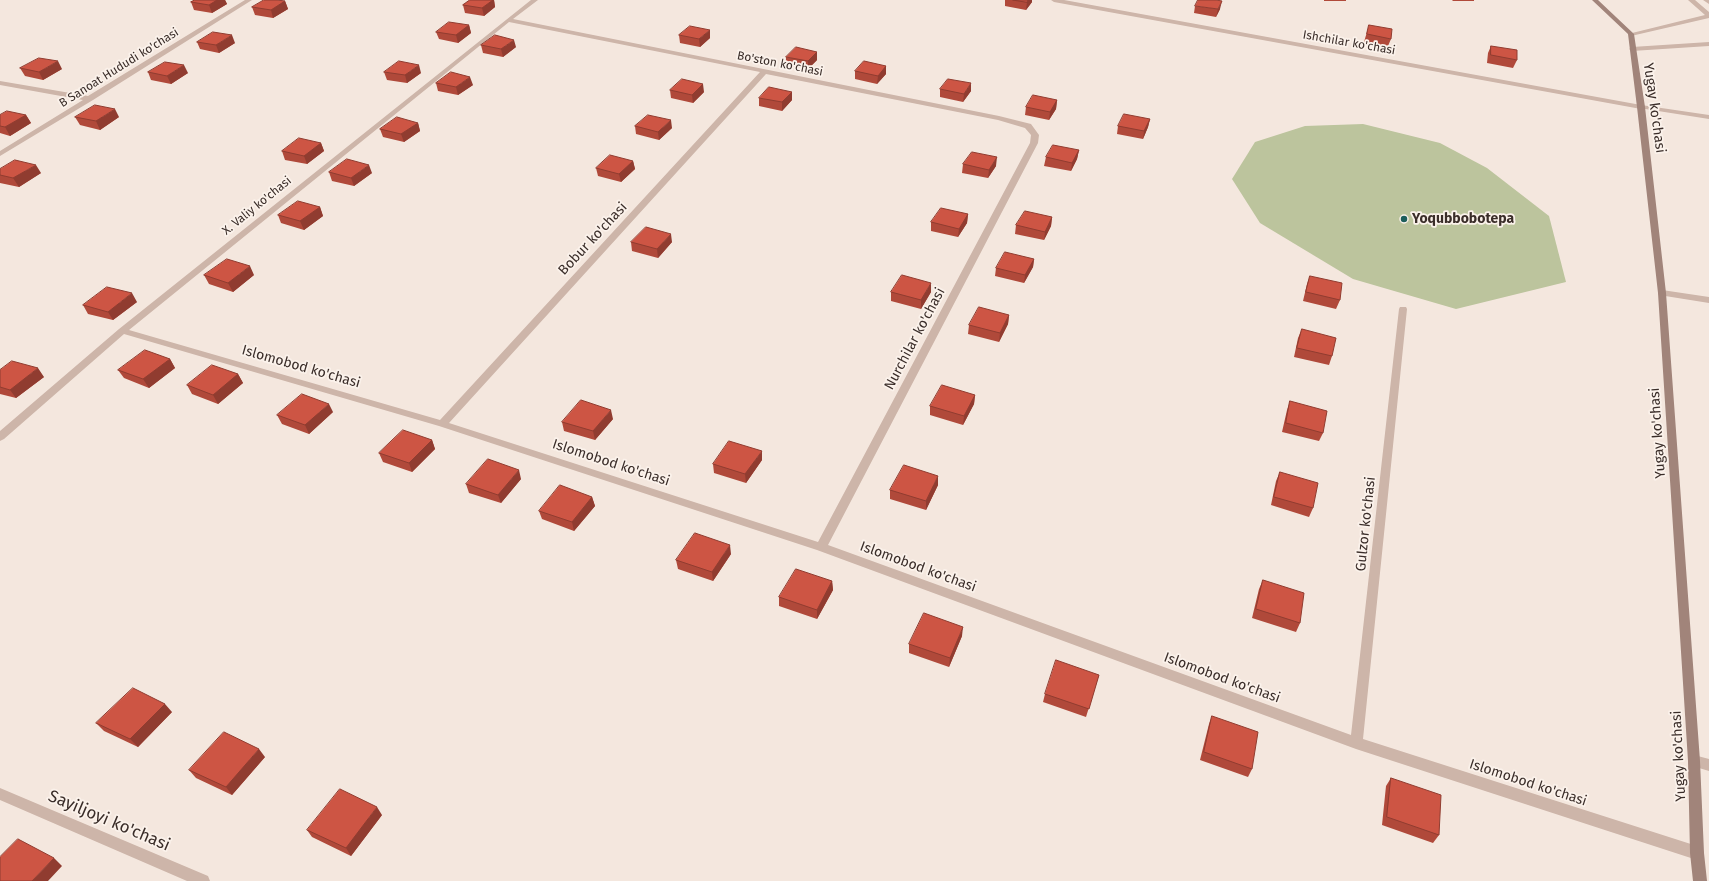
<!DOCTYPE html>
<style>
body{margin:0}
canvas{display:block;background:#f4e7de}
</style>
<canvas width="1709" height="881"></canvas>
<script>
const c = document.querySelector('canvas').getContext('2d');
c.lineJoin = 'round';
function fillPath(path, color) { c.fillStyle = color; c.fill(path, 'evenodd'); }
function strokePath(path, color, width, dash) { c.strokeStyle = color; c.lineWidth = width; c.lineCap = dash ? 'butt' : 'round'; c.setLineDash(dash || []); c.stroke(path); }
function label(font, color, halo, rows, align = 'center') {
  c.font = font + ' "Fira Sans",sans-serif'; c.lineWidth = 3.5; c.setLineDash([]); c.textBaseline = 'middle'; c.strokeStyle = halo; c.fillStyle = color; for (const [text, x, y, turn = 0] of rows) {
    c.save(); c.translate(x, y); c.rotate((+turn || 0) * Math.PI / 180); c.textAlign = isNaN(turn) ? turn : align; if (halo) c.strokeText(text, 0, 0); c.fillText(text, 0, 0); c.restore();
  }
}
const green = new Path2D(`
 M1363,124L1440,143L1487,168L1549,216L1566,282L1456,309L1353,279L1260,223L1232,179L1255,142L1305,126Z`);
const lane = new Path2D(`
 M1688,0H1695L1709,12V18L1631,36L1628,34L1705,15Z
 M1703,0H1709V4Z
 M1709,42V46L1632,51L1629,49L1632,47Z
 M1641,105L1709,115V119L1639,108L1637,107Z
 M1662,290L1709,297V303L1659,295L1658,293Z`);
const street = new Path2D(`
 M245,0H252L93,100L0,156V151L83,100L0,85V81L88,96Z
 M531,0H538L513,19L999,116L1031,124L1039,135L1038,143L828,545L1351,735L1399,309L1400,307H1406L1407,309L1363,739L1697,846L1702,848L1704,853L1702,858L1697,860L1356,749L817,550L439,426L124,334L4,439L0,441V431L119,329ZM509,22L760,72L440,420L129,330ZM766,74L998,120L1025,128L1031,135L1030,143L818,542L449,423Z
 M1051,0H1064L1641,105L1645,107L1641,109L1054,2Z
 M1694,755L1709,759V771L1689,765L1688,761L1689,757Z
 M0,788L208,876L210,881H187L0,800Z`);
const secondary = new Path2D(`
 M1592,0H1598L1634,34L1645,107L1666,293L1700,761L1704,853L1707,881H1693L1690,853L1688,761L1658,293L1637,107L1628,34Z`);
const wall = new Path2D(`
 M195,0H225L227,4L212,13L194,10L191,2Z
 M470,0H494L495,7L484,16L465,13L463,5Z
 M1005,0H1032V2L1026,10L1005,6Z
 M1324,0H1346V1H1324Z
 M1452,0H1474V1H1453Z
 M285,1L288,9L273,18L255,15L252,7Z
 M1195,6L1220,9L1216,17L1194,13Z
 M469,25L471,33L458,43L439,39L436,32Z
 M1369,25L1391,39L1388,46L1364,42Z
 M679,35L710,38L700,47L680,43Z
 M197,42L235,43L219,53L200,49Z
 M481,45L516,47L503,57L483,53Z
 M1491,46L1517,60L1513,68L1487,63L1488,53Z
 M786,57L817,60L808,69L786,65Z
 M886,66V74L877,84L855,79V71Z
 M20,68L62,69L43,80L25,76Z
 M148,72L188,73L171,84L151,80Z
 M384,72L421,73L407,83L387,80Z
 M436,83L473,85L458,95L438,91Z
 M940,89L971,91L963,102L940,97Z
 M670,90L704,92L693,103L671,98Z
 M759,98L792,100L782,111L759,106Z
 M1057,100L1056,109L1049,120L1025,115L1026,107Z
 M0,115H26L31,123L10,136L0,133Z
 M75,117H119L100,130L80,125Z
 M1150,119L1148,127L1143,139L1117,134L1118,126Z
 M418,123L420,131L404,142L383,137L380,129Z
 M635,126L672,128L659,140L636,134Z
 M321,143L324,151L307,164L285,160L282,151Z
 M1079,150L1077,159L1071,171L1044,166L1046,157Z
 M633,161L635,169L621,182L598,176L596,168Z
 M963,164L996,166L988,178L962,173Z
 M0,169L41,173L19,187L0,183Z
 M329,172L372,173L354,186L332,181Z
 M320,207L323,216L304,230L281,223L278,215Z
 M968,214L967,223L958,237L931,231V222Z
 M1052,217L1051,226L1044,240L1015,234L1016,225Z
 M631,242H672L658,258L632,251Z
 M1034,259L1033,267L1024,283L995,276L996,268Z
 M204,275H254L233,292L209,284Z
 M1310,276L1340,300L1336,309L1303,301L1307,284Z
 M891,292H931L921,309L891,301Z
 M137,302L113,320L88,314L83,305Z
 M1009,315L1008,324L999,342L968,334L969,325Z
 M1302,329L1332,356L1329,365L1294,357L1298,338Z
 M170,359L175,368L149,388L124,378L118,370Z
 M0,370L44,377L16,398L0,394Z
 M238,374L243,383L218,404L192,394L187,385Z
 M975,395L974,404L963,425L930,415V406Z
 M1290,401L1323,433L1319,441L1282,432L1287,410Z
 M333,412L309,434L282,424L277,415Z
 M613,419L595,440L564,431L562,422Z
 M432,440L435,449L412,472L383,462L379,453Z
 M762,460L746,483L714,473L713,464Z
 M1280,472L1313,508L1309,517L1271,505L1276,481Z
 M521,479L501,503L469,493L466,484Z
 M938,485L926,510L890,499V490Z
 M592,497L595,506L574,531L542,519L539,511Z
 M731,554L713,581L678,569L676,560Z
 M1263,580L1300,623L1296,632L1252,618L1259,589Z
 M832,581L833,590L817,619L779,606V597Z
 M962,636L949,667L909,653V644Z
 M1099,675L1086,717L1043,702L1045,694Z
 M172,712L138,747L104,731L96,723Z
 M1212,716L1252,769L1248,777L1200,760L1209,724Z
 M265,757L232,795L196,778L189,770Z
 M1391,778L1439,835L1433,843L1382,825L1386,786Z
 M382,815L351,856L312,837L307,830Z`);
const shadedWall = new Path2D(`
 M217,0H225L227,4L212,13L209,5Z
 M493,0H494L495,7L484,16L482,8Z
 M1028,0H1032V2L1026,10L1027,2Z
 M285,1L288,9L273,18L271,10Z
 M1222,1L1220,9L1216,17L1218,9Z
 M469,25L471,33L458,43L456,35Z
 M710,30V38L700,47L699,39Z
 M232,35L235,43L219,53L216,45Z
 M514,40L516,47L503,57L501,49Z
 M817,52V60L808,69V61Z
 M58,61L62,69L43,80L39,72Z
 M184,65L188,73L171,84L167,76Z
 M419,65L421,73L407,83L405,75Z
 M886,66V74L877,84L878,76Z
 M470,77L473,85L458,95L456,87Z
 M971,83V91L963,102L964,94Z
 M703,84L704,92L693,103L692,95Z
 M792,92V100L782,111V102Z
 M1057,100L1056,109L1049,120L1050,112Z
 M115,109L119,117L100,130L96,121Z
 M26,115L31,123L10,136L5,127Z
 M1150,119L1148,127L1143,139L1144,131Z
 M671,120L672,128L659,140L658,132Z
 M418,123L420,131L404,142L401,134Z
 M321,143L324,151L307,164L304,156Z
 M1079,150L1077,159L1071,171L1072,163Z
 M997,157L996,166L988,178L989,170Z
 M633,161L635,169L621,182L619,174Z
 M36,165L41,173L19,187L13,178Z
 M369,165L372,173L354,186L351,178Z
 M320,207L323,216L304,230L300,221Z
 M968,214L967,223L958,237L959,229Z
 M1052,217L1051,226L1044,240L1045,232Z
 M671,234L672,242L658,258L657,249Z
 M1034,259L1033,267L1024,283L1025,275Z
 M250,266L254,275L233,292L228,283Z
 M931,283V292L921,309V300Z
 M132,293L137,302L113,320L108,312Z
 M1009,315L1008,324L999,342L1000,333Z
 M170,359L175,368L149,388L143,379Z
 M38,368L44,377L16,398L10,390Z
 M238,374L243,383L218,404L213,395Z
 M975,395L974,404L963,425L964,416Z
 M329,404L333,412L309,434L305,425Z
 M611,410L613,419L595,440L593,431Z
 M432,440L435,449L412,472L409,463Z
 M762,451V460L746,483L745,474Z
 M519,470L521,479L501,503L498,495Z
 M938,476V485L926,510V501Z
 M592,497L595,506L574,531L572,522Z
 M730,545L731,554L713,581L712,572Z
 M832,581L833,590L817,619V610Z
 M963,627L962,636L949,667L950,658Z
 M165,704L172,712L138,747L130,739Z
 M259,749L265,757L232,795L226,787Z
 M377,807L382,815L351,856L346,848Z
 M54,858L62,866L48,881H32Z`);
const building = new Path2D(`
 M195,0H217L209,5L191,2Z
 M264,0H277L285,1L271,10L252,7Z
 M470,0H493L482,8L463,5Z
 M1013,0H1028L1027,2Z
 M1198,0H1216L1222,1L1218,9L1195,6Z
 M449,22L469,25L456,35L436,32Z
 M1369,25L1392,29L1391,39L1367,34Z
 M690,26L710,30L699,39L679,35Z
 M213,32L232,35L216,45L197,42Z
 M495,35L514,40L501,49L481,45Z
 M1491,46L1517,50V60L1491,55Z
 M796,47L817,52L808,61L786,57Z
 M39,58L58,61L39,72L20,68Z
 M399,61L419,65L405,75L384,72Z
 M864,61L886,66L878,76L855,71Z
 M165,62L184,65L167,76L148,72Z
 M451,72L470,77L456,87L436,83Z
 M682,79L703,84L692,95L670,90Z
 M948,79L971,83L964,94L940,89Z
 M769,87L792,92L782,102L759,98Z
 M1033,95L1057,100L1050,112L1026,107Z
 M95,105L115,109L96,121L75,117Z
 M7,111L26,115L5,127L0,126V115Z
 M1124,114L1150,119L1144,131L1118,126Z
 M648,115L671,120L658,132L635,126Z
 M397,117L418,123L401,134L380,129Z
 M299,138L321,143L304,156L282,151Z
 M1053,145L1079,150L1072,163L1046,157Z
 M972,152L997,157L989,170L963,164Z
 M610,155L633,161L619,174L596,168Z
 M347,159L369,165L351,178L329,172Z
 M15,160L36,165L13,178L0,175V169Z
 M298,201L320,207L300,221L278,215Z
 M941,208L968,214L959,229L931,222Z
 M1025,211L1052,217L1045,232L1016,225Z
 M646,227L671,234L657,249L631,242Z
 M1005,252L1034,259L1025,275L996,268Z
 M227,259L250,266L228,283L204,275Z
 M902,275L931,283L921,300L891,292Z
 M1310,276L1342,283L1340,300L1306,292Z
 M107,287L132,293L108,312L83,305Z
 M979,307L1009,315L1000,333L969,325Z
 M1302,329L1336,338L1332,356L1297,348Z
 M145,350L170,359L143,379L118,370Z
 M12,361L38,368L10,390L0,387V370Z
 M212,365L238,374L213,395L187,385Z
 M942,385L975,395L964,416L930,406Z
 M302,394L329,404L305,425L277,415Z
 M581,400L611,410L593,431L562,422Z
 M1290,401L1327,411L1323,433L1286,423Z
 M403,430L432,440L409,463L379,453Z
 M729,441L762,451L745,474L713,464Z
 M488,459L519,470L498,495L466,484Z
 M904,465L938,476L926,501L890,490Z
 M1280,472L1318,483L1313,508L1274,497Z
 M560,485L592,497L572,522L539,511Z
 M695,533L730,545L712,572L676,560Z
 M796,569L832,581L817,610L779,597Z
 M1263,580L1304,593L1300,623L1256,609Z
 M924,613L963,627L950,658L909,644Z
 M1056,660L1099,675L1089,709L1045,694Z
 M133,688L165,704L130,739L96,723Z
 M1212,716L1258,732L1252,769L1204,752Z
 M224,732L259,749L226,787L189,770Z
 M1391,778L1441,795L1439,835L1387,817Z
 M340,789L377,807L346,848L307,830Z
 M18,839L54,858L32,881H0V857Z`);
const markers = [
 [1404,219,4,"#1c5e5b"]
];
const farStreetnames = [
 ["Ishchilar ko'chasi",1349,43,10],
 ["Bo'ston ko'chasi",780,64,11],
 ["B Sanoat Hududi ko'chasi",119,68,-32],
 ["X. Valiy ko'chasi",257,206,-39]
];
const streetNames = [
 ["Yugay ko'chasi",1654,108,82],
 ["Bobur ko'chasi",593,239,-47],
 ["Nurchilar ko'chasi",915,339,-62],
 ["Islomobod ko'chasi",301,367,16],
 ["Yugay ko'chasi",1658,433,-94],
 ["Islomobod ko'chasi",611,463,18],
 ["Gulzor ko'chasi",1366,524,-84],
 ["Islomobod ko'chasi",918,567,20],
 ["Islomobod ko'chasi",1222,678,20],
 ["Yugay ko'chasi",1679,756,-93],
 ["Islomobod ko'chasi",1528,783,18]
];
const poiNames = [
 ["Yoqubbobotepa",1412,219]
];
const nearStreetnames = [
 ["Sayiljoyi ko'chasi",109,821,23]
];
fillPath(green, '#bcc49d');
fillPath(lane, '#cdb5a9');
fillPath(street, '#cdb5a9');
fillPath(secondary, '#a1847a');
fillPath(wall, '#b0493a');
fillPath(shadedWall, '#903c30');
fillPath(building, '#cd5544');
strokePath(building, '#903c30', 1);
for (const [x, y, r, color] of markers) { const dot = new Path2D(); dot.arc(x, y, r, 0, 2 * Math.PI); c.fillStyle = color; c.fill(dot); strokePath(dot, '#fbf2eb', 1.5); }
label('12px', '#3a2d29', '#fbf2eb', farStreetnames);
label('14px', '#3a2d29', '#fbf2eb', streetNames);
label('bold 14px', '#3a2d29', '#fbf2eb', poiNames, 'left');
label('17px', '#3a2d29', '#fbf2eb', nearStreetnames);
</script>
